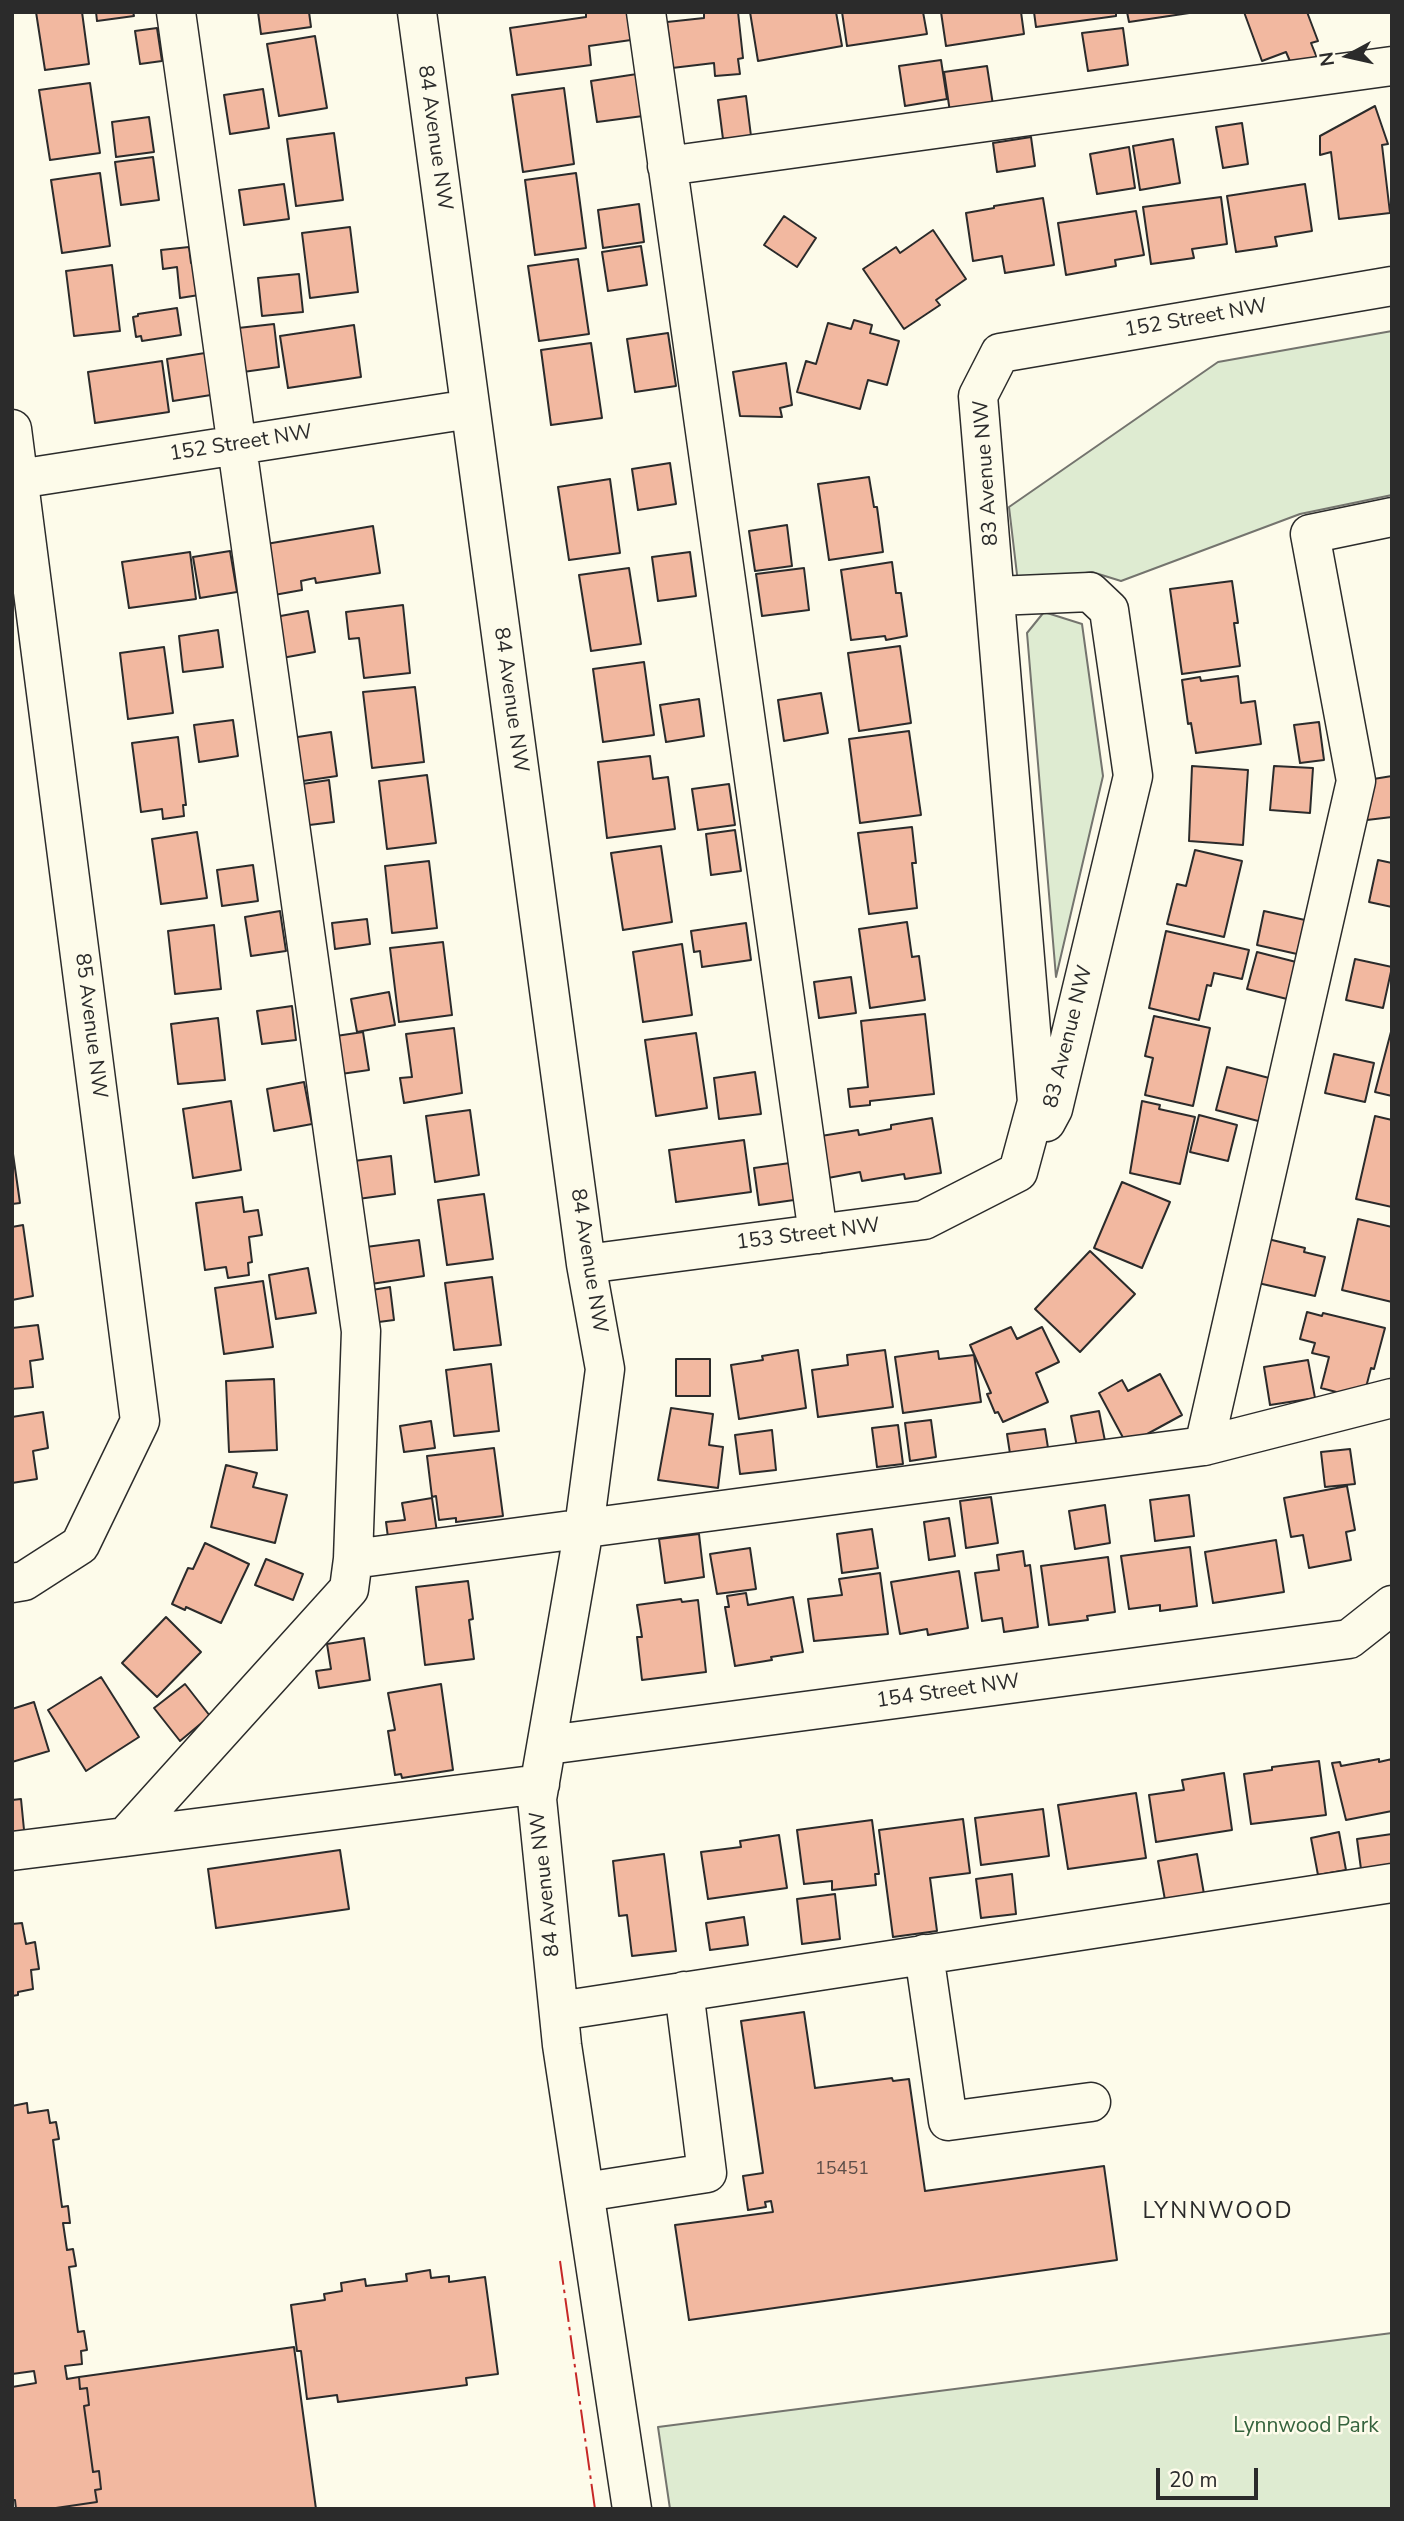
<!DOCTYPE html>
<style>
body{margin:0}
#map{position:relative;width:1404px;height:2521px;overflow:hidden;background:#fdfbea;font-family:"Nunito Sans",sans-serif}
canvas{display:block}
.frame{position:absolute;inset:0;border:14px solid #2b2b2b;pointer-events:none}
.north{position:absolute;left:1313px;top:21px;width:70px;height:70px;-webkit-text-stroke:5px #fdfbea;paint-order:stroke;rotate:262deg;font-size:19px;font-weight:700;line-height:28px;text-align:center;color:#2b2b2b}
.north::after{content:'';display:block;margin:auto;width:24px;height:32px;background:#2b2b2b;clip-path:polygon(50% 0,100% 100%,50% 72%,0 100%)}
.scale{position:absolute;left:1156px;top:2468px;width:102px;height:32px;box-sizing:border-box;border:4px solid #2b2b2b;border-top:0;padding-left:9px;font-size:21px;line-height:24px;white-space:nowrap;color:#2b2b2b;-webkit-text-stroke:5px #fdfbea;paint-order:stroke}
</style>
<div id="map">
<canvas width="1404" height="2521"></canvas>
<div class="frame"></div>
<div class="north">N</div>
<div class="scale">20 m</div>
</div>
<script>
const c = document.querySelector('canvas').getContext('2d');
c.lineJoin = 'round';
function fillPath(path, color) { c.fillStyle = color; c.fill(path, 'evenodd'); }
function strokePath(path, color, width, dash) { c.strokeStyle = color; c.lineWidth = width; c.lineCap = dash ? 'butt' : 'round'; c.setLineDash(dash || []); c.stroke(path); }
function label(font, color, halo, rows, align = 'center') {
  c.font = font + ' "Nunito Sans",sans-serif'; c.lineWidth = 5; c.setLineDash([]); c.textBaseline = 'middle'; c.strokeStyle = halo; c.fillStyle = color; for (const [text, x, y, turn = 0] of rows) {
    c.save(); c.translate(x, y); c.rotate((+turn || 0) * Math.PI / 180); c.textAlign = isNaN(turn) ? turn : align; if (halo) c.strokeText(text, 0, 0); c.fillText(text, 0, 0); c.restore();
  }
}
const green = new Path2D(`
 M1392,331V495L1300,514L1121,581L1092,572L1018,583L1009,507L1218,362Z
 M1044,612L1082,624L1103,776L1056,977L1027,633Z
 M1392,2333V2509H670L658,2427Z`);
const building = new Path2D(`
 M36,12H82L89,64L45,70Z
 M96,12H133L134,16L97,21Z
 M258,12H309L311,27L261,34Z
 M586,12H627L631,40L589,46L591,65L517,75L510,28L586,17Z
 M738,12L743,58L738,59L740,74L715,76L714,63L672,68L667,22L704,18V13Z
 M750,12H836L842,46L758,61Z
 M842,12H923L927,34L847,46Z
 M941,12H1021L1024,34L946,46Z
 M1034,12H1116V16L1036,27Z
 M1127,12H1196L1129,22Z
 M1244,12H1307L1318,41L1311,43L1319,63L1292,66L1286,52L1262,61Z
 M157,28L162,61L140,64L135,31Z
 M1123,28L1128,65L1088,71L1082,33Z
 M315,36L327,108L279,116L267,44Z
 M941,60L947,99L905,106L899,66Z
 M987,66L993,105L950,112L944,72Z
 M637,74L643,116L597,122L591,81Z
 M90,83L100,153L50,160L39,90Z
 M564,88L574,164L523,172L512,95Z
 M263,89L269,128L230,134L224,95Z
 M746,96L751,136L723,139L718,100Z
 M1375,106L1388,144L1382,145L1390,213L1339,219L1331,152L1320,155V136Z
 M149,117L154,152L116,157L112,122Z
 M1242,123L1248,164L1223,168L1216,127Z
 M334,133L343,200L296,206L287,139Z
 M1031,137L1035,166L997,172L993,143Z
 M1173,139L1180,183L1140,190L1133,146Z
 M1129,147L1135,188L1097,194L1090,154Z
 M153,157L159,200L121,205L115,162Z
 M100,173L110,246L62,253L51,180Z
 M576,173L586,248L535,255L525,180Z
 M284,184L289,219L244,225L239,190Z
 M1305,184L1312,231L1275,237L1277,246L1236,252L1227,196Z
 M1221,197L1227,244L1192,249L1194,258L1151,264L1143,207Z
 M1043,198L1054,265L1005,273L1002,256L973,261L966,213L994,208V206Z
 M639,204L644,242L603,248L598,210Z
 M1136,211L1144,255L1115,260L1116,266L1066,275L1058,223Z
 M784,216L816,238L797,267L764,245Z
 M350,227L358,292L310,298L302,233Z
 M933,230L966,279L936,300L940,305L904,329L863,269L896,247L900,253Z
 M641,246L647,285L608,291L602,252Z
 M189,247L191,263H195L199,295L180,298L177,267L163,269L161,250Z
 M578,259L589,334L539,341L528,266Z
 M112,265L120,331L74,336L66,271Z
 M299,274L303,312L262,316L258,278Z
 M177,308L181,335L142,341L141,336L136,337L133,317L138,316V314Z
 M854,320L872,325L870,333L899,341L887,385L868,380L860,409L797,392L806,361L816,364L828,323L851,329Z
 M274,324L279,367L243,372L238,328Z
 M354,325L361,377L288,388L280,336Z
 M668,333L676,386L635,392L627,339Z
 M591,343L602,418L551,425L541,350Z
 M205,353L211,395L173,401L167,359Z
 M162,361L169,412L95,423L88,372Z
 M786,363L792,405L780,408L782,417L740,416L733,372Z
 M670,463L676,504L638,510L632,469Z
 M869,477L874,507H877L883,552L829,560L818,484Z
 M610,479L620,553L569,560L558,487Z
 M787,525L792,566L755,571L749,531Z
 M373,526L380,573L316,583L315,578L301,581L302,590L274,595L266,544Z
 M230,551L237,592L200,598L193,557Z
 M190,552L196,599L129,608L122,562Z
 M690,552L696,596L658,601L652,557Z
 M892,562L896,593H901L907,636L886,640L885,636L851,640L841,570Z
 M629,568L641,644L591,651L579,575Z
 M804,568L809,610L762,616L756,574Z
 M1232,581L1238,623H1234L1240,666L1182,674L1170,589Z
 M403,605L410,673L364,678L359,638L349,639L346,612Z
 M308,611L315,652L282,658L275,617Z
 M218,630L223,667L183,672L179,636Z
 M900,646L911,723L859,731L848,653Z
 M164,647L173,713L128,719L120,653Z
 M644,662L654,735L603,742L593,669Z
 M1238,676L1241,703L1255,701L1261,744L1196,753L1191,723L1188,724L1182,680L1200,677L1201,681Z
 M415,687L424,762L372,768L363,692Z
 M821,693L828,733L784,741L778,700Z
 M699,699L704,736L666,742L660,705Z
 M233,720L238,756L199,762L194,725Z
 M1319,722L1324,760L1300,763L1294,725Z
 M909,731L921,815L860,823L849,739Z
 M331,732L337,776L296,782L291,738Z
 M178,737L186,805H183L184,816L163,819L162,809L141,812L132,743Z
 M650,756L653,779L668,777L675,829L607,838L598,762Z
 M1192,766L1248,770L1243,845L1189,841Z
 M1274,766L1313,768L1310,813L1270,810Z
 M427,775L436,843L387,849L379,781Z
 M1392,776V817L1367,820L1361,781Z
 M329,780L334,822L301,826L296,785Z
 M729,784L735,825L698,830L692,789Z
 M912,827L916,863H912L917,908L869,914L858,833Z
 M735,830L741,871L711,875L706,834Z
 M197,832L207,898L161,904L152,839Z
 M661,846L672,922L623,930L611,853Z
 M1195,850L1242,861L1224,937L1167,924L1177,884L1186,886Z
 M1378,860L1392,863V907L1369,902Z
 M429,861L437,928L392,933L385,866Z
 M253,865L258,901L222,906L217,870Z
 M280,911L286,951L251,956L245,917Z
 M1264,911L1305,920L1297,954L1257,945Z
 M367,919L370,944L335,949L332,923Z
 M907,922L912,957L919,956L925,1000L870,1008L859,929Z
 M746,923L751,960L702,967L700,951L694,952L691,931Z
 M214,925L221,989L175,994L168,931Z
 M1166,931L1249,950L1242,979L1214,973L1211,986L1207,985L1199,1020L1149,1008Z
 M443,942L452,1015L399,1022L390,948Z
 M682,944L692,1015L643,1022L633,952Z
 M1257,952L1300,963L1291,1000L1247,989Z
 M1355,959L1392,967L1383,1008L1346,1000Z
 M851,977L856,1013L819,1018L814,982Z
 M389,992L395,1025L357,1032L351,999Z
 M292,1006L296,1040L262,1044L257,1011Z
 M925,1014L934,1094L870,1101V1105L850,1107L848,1089L868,1087L861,1021Z
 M1154,1016L1210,1028L1193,1106L1145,1095L1153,1058L1145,1056Z
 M218,1018L225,1080L178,1084L171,1024Z
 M454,1028L462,1093L404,1103L400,1078L412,1077L406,1034Z
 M1392,1028V1096L1375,1092Z
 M363,1032L369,1070L341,1074L336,1036Z
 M696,1033L707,1108L656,1116L645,1040Z
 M1334,1054L1374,1063L1365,1102L1325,1093Z
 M1227,1067L1273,1079L1262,1122L1216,1110Z
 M755,1072L761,1114L719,1119L714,1078Z
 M304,1082L312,1124L274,1131L267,1089Z
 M231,1101L241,1170L193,1178L183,1109Z
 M1142,1101L1160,1105L1159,1109L1195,1117L1180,1184L1130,1173Z
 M470,1110L479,1175L435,1182L426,1116Z
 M1199,1115L1237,1125L1228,1161L1190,1152Z
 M1375,1116L1392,1120V1207L1356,1199Z
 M932,1118L941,1173L905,1179L904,1174L862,1181L860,1172L828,1178L821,1136L858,1130L859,1135L891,1129V1125Z
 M744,1140L751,1192L676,1202L669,1150Z
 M12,1147L20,1203L12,1204Z
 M391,1156L395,1194L358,1199L354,1161Z
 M790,1163L794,1200L759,1205L754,1168Z
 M1122,1182L1170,1202L1142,1268L1094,1248Z
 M484,1194L493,1259L447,1265L438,1200Z
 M242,1197L244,1212L258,1210L262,1235L249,1237L252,1262L248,1263L249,1275L228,1278L226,1267L205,1270L196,1203Z
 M1358,1219L1392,1227V1302L1342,1290Z
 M23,1225L33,1296L12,1300V1227Z
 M1268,1239L1305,1248L1304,1252L1325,1257L1315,1296L1258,1283Z
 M419,1240L424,1276L371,1284L366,1247Z
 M1090,1251L1135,1294L1080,1352L1035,1309Z
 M308,1268L316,1313L276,1319L269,1275Z
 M492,1277L501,1345L454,1350L445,1283Z
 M263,1281L273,1347L224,1354L215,1288Z
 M390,1287L394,1320L371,1323L366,1291Z
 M1307,1312L1322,1316L1323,1313L1385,1328L1374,1369L1371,1368L1363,1399L1321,1388L1329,1357L1312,1353L1315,1343L1300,1339Z
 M38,1325L43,1359L30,1361L33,1387L12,1389V1328Z
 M1011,1327L1017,1339L1042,1327L1059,1362L1036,1373L1048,1402L1003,1422L998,1412L995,1413L987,1394L991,1393L970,1345Z
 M798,1350L806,1408L739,1419L731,1365L763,1360L762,1356Z
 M885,1350L893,1407L818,1417L812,1370L848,1365L847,1355Z
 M938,1351L939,1359L974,1355L981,1402L903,1413L895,1357Z
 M676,1359H710V1396H676Z
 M1308,1360L1315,1398L1270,1405L1264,1367Z
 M491,1364L499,1431L454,1436L446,1370Z
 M1160,1374L1182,1415L1127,1445L1099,1393L1122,1380L1128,1391Z
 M274,1379L277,1450L229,1452L226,1381Z
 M671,1408L713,1414L709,1445L723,1447L718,1488L658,1480Z
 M1099,1411L1106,1446L1078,1452L1071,1416Z
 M43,1412L48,1448L33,1451L37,1479L12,1483V1417Z
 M931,1420L936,1457L910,1461L905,1423Z
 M431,1421L435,1448L404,1452L400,1426Z
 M898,1425L903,1464L877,1467L872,1428Z
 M1045,1429L1049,1454L1011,1460L1007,1434Z
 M772,1430L776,1470L740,1474L735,1435Z
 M494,1448L503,1516L456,1522V1518L439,1520L436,1496L432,1497L427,1456Z
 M1350,1449L1355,1484L1325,1487L1321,1452Z
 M226,1465L257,1473L253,1487L287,1495L275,1543L211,1527Z
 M1347,1486L1355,1530L1346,1532L1351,1560L1309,1568L1303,1535L1291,1537L1284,1498Z
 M1189,1495L1194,1536L1155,1541L1150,1500Z
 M991,1497L998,1543L966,1548L960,1501Z
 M432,1498L438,1539L389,1545L386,1522L405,1520L402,1503Z
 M1105,1505L1110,1543L1075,1549L1069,1511Z
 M949,1518L955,1556L929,1560L924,1522Z
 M872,1529L878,1568L842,1573L837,1534Z
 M699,1534L704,1577L665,1583L659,1539Z
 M1276,1540L1284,1592L1213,1603L1205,1552Z
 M205,1543L249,1564L221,1623L186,1607L185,1610L172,1604L188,1568L193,1569Z
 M1190,1547L1197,1606L1160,1611V1605L1129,1609L1121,1556Z
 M750,1548L756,1589L717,1594L710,1554Z
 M1023,1551L1025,1566L1030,1565L1038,1627L1004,1632L1002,1618L982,1621L975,1573L999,1570L997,1555Z
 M1108,1557L1115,1612L1087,1616L1088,1620L1049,1625L1041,1566Z
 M266,1559L303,1574L293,1600L255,1585Z
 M959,1571L968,1628L928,1635L927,1629L900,1634L891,1582Z
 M880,1573L888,1634L814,1641L808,1599L842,1595L839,1579Z
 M468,1581L473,1619L469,1620L474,1659L425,1665L416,1587Z
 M746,1593L748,1605L793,1597L803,1652L771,1657L772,1660L735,1666L725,1607H729L727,1596Z
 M681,1599L682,1602L698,1600L706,1672L642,1680L637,1637H642L637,1605Z
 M166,1617L201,1652L157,1697L122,1663Z
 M364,1638L370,1680L319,1688L316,1671L331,1669L327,1644Z
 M101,1677L139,1737L86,1771L48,1710Z
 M185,1684L210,1716L180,1741L154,1708Z
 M441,1684L453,1770L402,1778L401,1774L395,1775L388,1731L395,1730L388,1693Z
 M34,1702L49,1751L12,1762V1709Z
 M1379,1759V1762L1392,1759V1811L1346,1820L1332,1763L1340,1762L1341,1766Z
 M1319,1761L1326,1815L1251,1824L1244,1774L1272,1770V1767Z
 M1224,1773L1232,1830L1156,1842L1149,1795L1184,1790L1182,1780Z
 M1136,1793L1146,1858L1068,1869L1058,1805Z
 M21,1799L25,1840L12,1842V1800Z
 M1043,1809L1049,1856L981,1865L975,1818Z
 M963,1819L970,1873L930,1878L937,1931L893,1937L879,1830Z
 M872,1820L879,1874H875L876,1885L832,1890V1881L804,1884L797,1830Z
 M1339,1832L1346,1870L1318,1875L1311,1838Z
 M1392,1834V1865L1361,1869L1357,1839Z
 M779,1835L787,1888L708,1899L701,1852L741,1847L740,1841Z
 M340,1850L349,1909L216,1928L208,1869Z
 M664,1854L676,1951L632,1956L627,1915L619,1916L613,1861Z
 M1197,1854L1204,1894L1165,1900L1158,1861Z
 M1012,1874L1016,1914L981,1918L976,1879Z
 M835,1894L840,1939L802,1944L797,1899Z
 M744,1917L748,1945L710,1950L706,1923Z
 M22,1923L26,1944L35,1942L39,1969L31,1970L33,1989L18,1992V1995L12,1996V1924Z
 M804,2012L815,2088L892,2078L893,2081L909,2079L925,2191L1104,2166L1117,2260L689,2320L675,2225L773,2212L771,2201L765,2202L766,2207L748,2210L743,2176L763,2173L741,2021Z
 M27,2103L28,2113L48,2110L50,2123L56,2122L59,2139L53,2140L62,2207L68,2206L70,2223H63L67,2250L73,2249L76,2266L69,2267L78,2332L84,2331L87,2350L81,2351L82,2364L65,2366L67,2379L79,2377L80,2389L87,2388L89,2405L84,2406L93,2472L99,2471L101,2489L95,2490L97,2502L49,2509H16L15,2500H12V2387L36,2383L34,2371L12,2374V2106Z
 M430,2270L431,2278L449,2276V2282L485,2277L498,2374L466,2378L467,2385L338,2402L337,2395L307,2399L301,2351H297L291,2305L325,2300L324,2294L342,2291L341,2283L365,2279L366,2286L407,2281L406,2274Z
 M294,2347L316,2509H49L97,2502L95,2490L101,2489L99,2471L93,2472L84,2406L89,2405L87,2388L80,2389L79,2377Z`);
const minor = new Path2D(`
 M176,12L361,1331L353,1559
 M417,12L586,1264L605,1369L584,1528L537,1799L562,2045L632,2509
 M646,12L818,1234
 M667,166L1392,66
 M12,429L140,1421L80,1545L24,1581L12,1583
 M12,480L470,409
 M1392,517L1310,534L1356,781L1204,1446L1392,1398
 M996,596L1090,592L1109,610L1133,776L1053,1109L1046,1122
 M1018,1172L1037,1102L978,396L1000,353L1392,286
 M586,1264L924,1220L1018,1172
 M548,1745L1349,1639L1392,1605
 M125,1837L540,1784
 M12,1851L125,1837L349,1589L353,1559L1204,1446
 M924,1954L948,2121L1091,2102
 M559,2011L1392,1883
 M585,2192L707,2173L684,1991`);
const power = new Path2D(`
 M560,2261L595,2509`);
const numberNames = [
 ["15451",842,2170]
];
const streetNames = [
 ["84 Avenue NW",434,138,82],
 ["152 Street NW",1196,319,-10],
 ["152 Street NW",241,444,-9],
 ["83 Avenue NW",987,473,-94],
 ["84 Avenue NW",510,700,82],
 ["85 Avenue NW",90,1026,83],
 ["83 Avenue NW",1069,1037,-76],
 ["153 Street NW",808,1235,-7],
 ["84 Avenue NW",588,1261,81],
 ["154 Street NW",948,1692,-8],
 ["84 Avenue NW",546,1884,-96]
];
const parkNames = [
 ["Lynnwood Park",1306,2427]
];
const neighbourhoodNames = [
 ["LYNNWOOD",1218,2212]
];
fillPath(green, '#deebd1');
strokePath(green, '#74746e', 2);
fillPath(building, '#f2b8a0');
strokePath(building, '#2b2b2b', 2);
strokePath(minor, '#2b2b2b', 41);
strokePath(minor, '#fdfbea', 38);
strokePath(power, '#c62828', 2, [24, 5, 3.5, 5]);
label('18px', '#5d4e48', null, numberNames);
label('21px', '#2b2b2b', '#fdfbea', streetNames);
label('21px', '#34623c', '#fdfbea', parkNames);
c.letterSpacing = '2px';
label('23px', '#2b2b2b', '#fdfbea', neighbourhoodNames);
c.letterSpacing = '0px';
</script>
